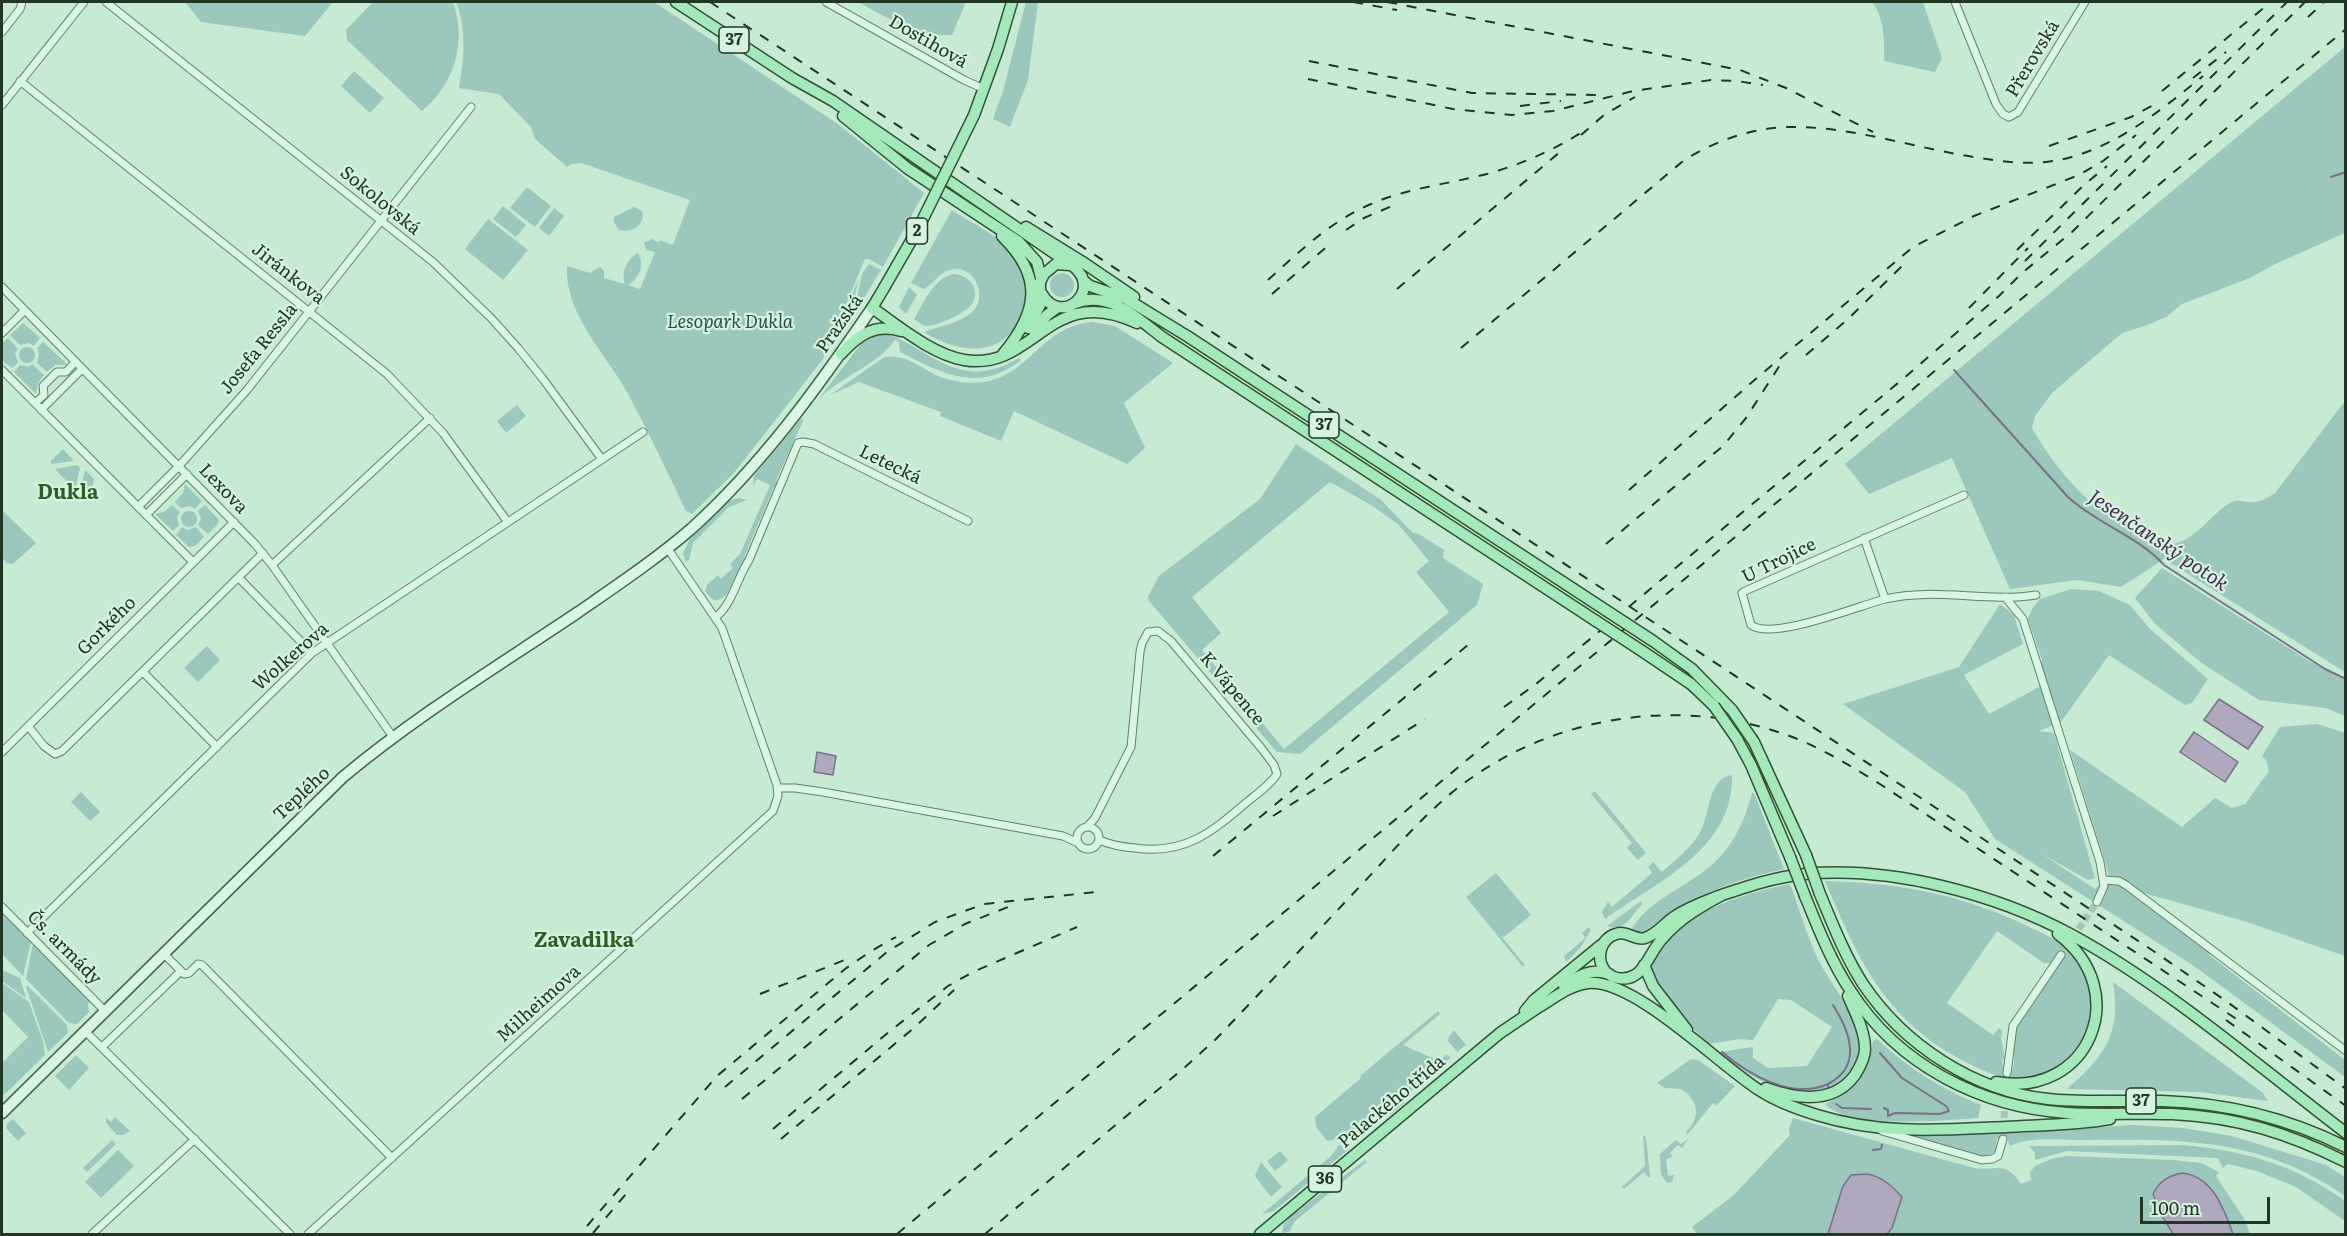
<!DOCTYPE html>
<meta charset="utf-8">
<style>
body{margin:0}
#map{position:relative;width:2347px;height:1236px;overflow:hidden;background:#c7ead3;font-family:Literata,serif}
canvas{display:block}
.frame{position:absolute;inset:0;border:3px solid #213623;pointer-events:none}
.scale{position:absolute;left:2140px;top:1197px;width:130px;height:27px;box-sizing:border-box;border:3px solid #213623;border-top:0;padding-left:8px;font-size:18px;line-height:21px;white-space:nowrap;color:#213623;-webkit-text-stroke:4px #d6f2e0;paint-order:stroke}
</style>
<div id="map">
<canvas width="2347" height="1236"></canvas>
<div class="frame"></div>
<div class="scale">100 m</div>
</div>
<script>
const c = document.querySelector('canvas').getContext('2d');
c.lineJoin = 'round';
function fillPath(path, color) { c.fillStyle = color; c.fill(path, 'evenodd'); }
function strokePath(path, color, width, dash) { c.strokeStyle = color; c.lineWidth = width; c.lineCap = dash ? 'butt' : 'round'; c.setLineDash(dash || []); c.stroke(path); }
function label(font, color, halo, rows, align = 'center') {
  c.font = font + ' Literata,serif'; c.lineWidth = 4.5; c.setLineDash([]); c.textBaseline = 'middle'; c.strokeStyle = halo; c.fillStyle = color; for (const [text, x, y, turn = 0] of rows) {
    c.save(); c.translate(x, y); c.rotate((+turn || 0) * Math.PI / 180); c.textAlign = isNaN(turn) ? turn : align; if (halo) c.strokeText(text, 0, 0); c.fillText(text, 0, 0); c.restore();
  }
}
const green = new Path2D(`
 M185,2H333L305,36L201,22Z
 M373,2H453C467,41 455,84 422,111L347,40L346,30Z
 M456,2H654L838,124L924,193L883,267L869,259H865L823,359L734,473L692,514L686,511C667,471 648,431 627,392C606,354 564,313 567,266L590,273L600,267L604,271V278L625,284C621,272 626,260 638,253C645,265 640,278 628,285L640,289L655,252L646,250L644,243L653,239L659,243L660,240L673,245L690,200L581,163L571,164L567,167L535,139L531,127L499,94L459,88C464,58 467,30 456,2Z
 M858,2H966L952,35H919Z
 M1026,2H1038L1028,80L1010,127L993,119L1003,91Z
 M1872,2H1923L1942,58L1935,72L1884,61C1885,43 1884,16 1872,2Z
 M2345,47V233L2273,265L2250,278L2182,304L2166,317L2147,325L2122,333L2052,393L2035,416L2032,428C2045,451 2062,474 2082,494C2098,510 2149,548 2172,544C2196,541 2214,510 2232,502C2236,499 2245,502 2250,502C2259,503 2267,498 2275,493L2345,401V672L2164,559L2121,587L2077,580L2010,589L1952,458L1869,494L1845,464Z
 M354,71L384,98L370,113L341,86Z
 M527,187L551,206L535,227L510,208Z
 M503,206L526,225L516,237L493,219Z
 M634,207L642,211C646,225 631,234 619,230L614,222V217Z
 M554,208L564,216L549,236L539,228Z
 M952,210C967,220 1003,239 1012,252C1028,274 1033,296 1020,320C999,359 957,353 924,332C939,326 958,324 971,313C990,297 974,263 950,270C938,273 934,284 924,289L911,283Z
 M488,219L528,250L503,280L465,249Z
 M869,264L881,270L853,316L862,274Z
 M1050 285a12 12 0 1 1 24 0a12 12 0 1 1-24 0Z
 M954,274C969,275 981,289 972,304C967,312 936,327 926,326C922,325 918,322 914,319C924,303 933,278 954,274Z
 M859,278L848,324L830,348Z
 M909,287L917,295L906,314L899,307Z
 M1092,322L1115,326L1173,363L1124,403L1145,448L1127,464L1014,411L1001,441L940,416L941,412L859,382L830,395L883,358C904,351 923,371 943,378C956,382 970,384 984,382C1031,374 1042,326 1092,322Z
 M23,323L40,338L34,346L29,343L20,345L10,335Z
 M883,334C897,336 909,344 921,351C956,373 981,380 1019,358L1021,360C978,394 942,373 900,352L899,342L895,340C878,365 839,377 817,401L861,344L873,335Z
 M8,338L18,349L15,354L18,363L12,368L2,360V343Z
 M43,342L66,363V365H55L47,372L37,363L39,354L37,348Z
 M19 355a8 8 0 1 1 16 0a8 8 0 1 1-16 0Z
 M32,364L44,375L38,383L36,394L14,372L20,365L29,367Z
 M517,405L526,416L506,433L497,421Z
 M804,419L777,478L776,488L774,487L744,557L746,558C735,570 732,603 713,600L705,591L707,585L718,575L721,579L733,568L730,564L740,554L770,485L757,479L753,486L754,476L800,420Z
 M1296,444L1381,500L1413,533L1419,534L1444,550L1443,558L1483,584L1477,605L1300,754L1277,752L1245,715L1249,707L1284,749L1449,612L1416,572L1429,561L1398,524L1371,505L1330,482L1192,597L1221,633L1202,650L1231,685L1225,690L1149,601L1148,597L1159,576L1260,499Z
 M63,449L74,461L51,464V461Z
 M77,465L80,468L75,490L55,469Z
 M85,470L94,479L93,485L82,495L80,493Z
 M185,484L202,501L195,509L190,506L181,508L175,502L183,493Z
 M739,498L747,500L729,507L693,543L689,560L686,562L683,553L690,539L731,500Z
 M172,505L180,512L177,517L179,525L173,531L155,514L164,512Z
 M205,505L219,520L217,525L208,534L198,525L201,519L198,511Z
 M2,510L36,543L13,564L7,563L2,558Z
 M181 519a8 8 0 1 1 16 0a8 8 0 1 1-16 0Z
 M182,527L188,530L196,527L204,537L195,546L189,547L176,535Z
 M2162,568L2309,661L2345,680V716L2326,708L2259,700L2203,664L2155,624L2135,598Z
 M2071,589L2099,591L2130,605L2150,629L2208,679L2192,703L2185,705L2109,655L2061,722L2039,731L2054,733L2095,878L2088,880L2042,854L2095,889L2109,875L2070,750L2182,827L2215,798L2232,808L2245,804L2269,771L2266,760L2262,756L2280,727L2317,724L2345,733V956L2247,922L2144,893L2213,945L2209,955L2345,1060V1077L2194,966L1995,839L1965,792L1843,704L1959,667L2000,604L2014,615L2023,644L1964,675L1989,714L2041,686L2042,660L2028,619L2032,609L2040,599Z
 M207,646L220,660L198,682L184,668Z
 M1732,775C1734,850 1656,882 1605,919L1602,912L1608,902L1612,907L1652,873L1648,867L1653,862L1662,872C1675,860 1690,849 1699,834C1711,815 1707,778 1732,775Z
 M1595,791L1646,853L1638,860L1627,848L1632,843L1591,794Z
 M81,792L100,812L90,821L71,802Z
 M1752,793H1754L1784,869C1754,876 1724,884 1696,899C1679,908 1662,922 1646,933L1640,934L1631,930C1648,902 1677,891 1703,872C1730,853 1744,824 1752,793Z
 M1496,873L1531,915L1504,937L1501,936L1525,965L1523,967L1466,897Z
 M1825,881C1897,883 1957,893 2023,924C2044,934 2064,942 2079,961C2086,970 2089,983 2090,994C2095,1041 2057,1086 2008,1078C1990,1075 1973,1066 1958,1058C1882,1016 1857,956 1825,881ZM1997,931L2044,963H2050L2058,952L2064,957C2049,978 2026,1004 2016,1028C2010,1043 2019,1067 2009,1076L2004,1074L2002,1060L2005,1059L2001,1038L2002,1030L1999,1028L1993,1035L1947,1003Z
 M1790,884C1799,908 1806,933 1817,957C1833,991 1878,1035 1850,1073C1842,1084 1829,1091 1815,1092C1779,1095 1746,1075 1720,1052L1753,1047V1058L1768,1068L1807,1066L1832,1027L1791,1000L1778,999L1753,1040L1740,1039L1709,1044C1682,1019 1665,998 1649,965C1674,915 1738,894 1790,884Z
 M1641,901L1642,904C1632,915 1624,933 1607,926Z
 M2,912L31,942L23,976L2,954Z
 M1589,927L1591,930L1580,948L1566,962L1564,956L1583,940L1585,937L1582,933Z
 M33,943L90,1002L88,1004L89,1012L77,1024L69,1023L26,979Z
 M2,970L20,978L26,998L2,981Z
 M2113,982L2263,1093L2268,1101L2199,1092L2067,1089C2104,1057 2122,1033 2113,982Z
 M2,983L29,1002L43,1041L45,1055L5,1094L2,1095V1063L28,1037L2,1010Z
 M28,986L67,1025L68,1033L48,1052L26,987Z
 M1438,1011L1440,1014L1403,1045L1439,1061L1446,1055L1451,1057L1405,1096H1397L1354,1132L1344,1131L1333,1140L1327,1141L1316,1127L1315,1117L1361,1078L1360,1076Z
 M1454,1030L1466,1045L1457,1052L1448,1041L1449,1036Z
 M1877,1039C1908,1068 1941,1089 1981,1105L1978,1118C1944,1120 1848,1130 1825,1104C1858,1089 1867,1076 1873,1041Z
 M76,1055L89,1068L69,1090L55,1076Z
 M1691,1059L1698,1060L1735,1086L1717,1105L1713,1103L1687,1135L1686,1132C1701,1118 1699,1100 1681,1089L1665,1088L1657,1083Z
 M1399,1101L1406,1102L1392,1113L1375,1122L1355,1138L1347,1139L1355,1137Z
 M115,1117L130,1131L123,1135H117L106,1123V1118L111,1122Z
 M1793,1118L1974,1168C1997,1172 2004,1159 2021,1184L2031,1180L2030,1172L2035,1166L2051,1159L2067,1156L2173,1160L2201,1163L2219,1172L2216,1176L2245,1220L2250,1234H2233L2224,1211L2161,1214L2173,1234H1887L1892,1228L1877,1176L1850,1175L1828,1234H1693L1696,1232L1692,1227L1734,1195L1790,1135L1789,1128Z
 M13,1119L26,1133L18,1141L6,1128L7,1124Z
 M2133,1125L2183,1128L2232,1136L2326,1165L2345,1177V1196C2261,1137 2180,1139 2082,1140C2061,1140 2029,1136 2010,1146L2007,1137L2003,1135L1997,1139L1996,1145L1999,1147L1995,1152L1982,1157L1916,1139L1915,1135L2016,1131V1133Z
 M1643,1135L1646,1137L1650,1176L1649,1178L1644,1172L1624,1189L1622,1187L1645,1166Z
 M1689,1138L1682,1148L1678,1145L1670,1153L1673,1157L1666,1159L1668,1176L1674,1175L1672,1182L1667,1183L1661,1174L1660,1154L1676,1140L1681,1144Z
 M112,1140L116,1144L87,1172L83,1168Z
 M1339,1145L1349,1149L1274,1211L1262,1214L1331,1156Z
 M2183,1145C2245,1151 2293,1164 2345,1201V1221L2296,1187L2257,1171L2228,1164L2223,1168L2218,1158L2067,1151L2035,1160V1153L2029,1146Z
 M118,1150L134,1166L101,1198L85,1182Z
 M1280,1151L1288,1160L1275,1171L1267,1161Z
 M1365,1160L1367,1162L1294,1222L1290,1231L1282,1234L1283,1225L1291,1216Z
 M1261,1162L1282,1187L1271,1197L1255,1176Z`);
const water = new Path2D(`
 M2219,699L2263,727L2248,749L2204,720Z
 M2194,732L2238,762L2225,782L2180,752Z
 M817,752L836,756L833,775L814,772Z
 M2183,1173C2213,1177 2224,1209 2233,1234H2173L2161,1214L2153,1194C2159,1181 2169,1175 2183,1173Z
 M1867,1174C1883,1177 1892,1186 1902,1197L1892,1228L1887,1234H1828L1843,1186L1851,1175Z`);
const stream = new Path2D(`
 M2331,177L2346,172
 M1954,370L2068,497C2097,524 2138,536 2164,565L2325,669L2346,679
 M1722,1052C1749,1075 1792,1100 1828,1084
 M1880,1053L1902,1078L1946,1106L1949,1111L1940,1114L1895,1113L1888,1116V1110L1884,1108
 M1828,1087V1084C1863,1066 1850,1032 1833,1005
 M1836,1104L1842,1108L1871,1109
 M1873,1150L1881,1149L1882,1145`);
const minorTunnel = new Path2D(`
 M2061,955L2097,902
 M2003,1139L2005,1100`);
const minor = new Path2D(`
 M106,2L433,262L491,318L518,348L543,379L601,458
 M826,2L964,80L984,89
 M1955,2L1996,104L2003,114L2009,117L2018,112L2085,2
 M2,32L20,9L22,2
 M20,81L387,374L443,433L507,521
 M2,105L84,2
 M2,287L255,544L272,565L393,737
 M2,333L24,311
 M2,370L193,562
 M35,403L44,395L43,386L57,372H66L75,362
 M41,410L82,369
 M1964,495L1745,591L1742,593L1751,625C1772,641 1858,606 1885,599C1936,587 1986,603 2036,595
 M138,507L179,466L247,390L471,107
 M146,515L187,474
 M1864,538L1885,599
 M272,565L430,418
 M239,578L312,653
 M2005,597L2023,619L2100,862L2104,886L2097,902
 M716,617C733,603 737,578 749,560L798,443L803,442L814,444L968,521
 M143,672L217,747
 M28,726L44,746L55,754L62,751L263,553
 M2,752L234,522
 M778,788H795L823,792L1063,836L1076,842
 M1077 838a11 11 0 1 1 22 0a11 11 0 1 1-22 0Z
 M1087,827L1095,818L1131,747L1140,652L1142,643L1148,632L1158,631L1171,641L1262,749L1274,765L1277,774C1270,785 1257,794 1247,802C1211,833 1184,855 1135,848C1122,847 1111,845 1099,840
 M2104,880L2119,881L2126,885L2346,1051
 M2,907L105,1011
 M27,933L312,653L643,432
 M163,953L184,974L189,973L198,964L202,965L392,1158
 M85,1031L290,1234
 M102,1047L181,971
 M2007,1073L2013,1026L2061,955
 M1882,1131L1982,1160L1992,1159L1998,1156L2003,1139
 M92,1234L195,1139
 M308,1234L773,811L778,796L777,785L722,628L668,549`);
const secondary = new Path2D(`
 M2,1113L343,777C416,716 498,666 577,613C616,586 655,560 691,529C762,465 818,387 872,308`);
const primary = new Path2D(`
 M676,2L792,78L833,101L1074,267C1103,291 1061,327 1042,294
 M974,115L998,49L1012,2
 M843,116L907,168L1019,242L1037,262L1041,278
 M1026,227L1081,261L1134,297
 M1002,236C1044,277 1038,312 1003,354
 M1084,281L1090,286L1125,298L1187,336L1607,611
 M884,288L872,308C899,326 931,354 964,360C1035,372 1049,281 1137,323
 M1075,303C1109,290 1137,318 1162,337L1596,621
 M1028,328L1040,305V282L1044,274L1056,264L1070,265
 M1034,331L1047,315L1058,307
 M841,354C858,335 875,323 901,331
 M1653,641L1692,669L1732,710
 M1642,651L1691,684L1714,706
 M1737,739L1751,765L1790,857
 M1754,742L1806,855
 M1724,894C1701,906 1679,919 1662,939C1653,948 1645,970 1635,975C1626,981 1613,979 1606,972C1595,959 1600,939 1616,934C1627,930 1635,941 1645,938C1656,935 1665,923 1674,917C1687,908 1701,903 1716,897C1745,887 1774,877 1805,874C1891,866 1996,894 2072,935C2169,988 2258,1066 2346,1133
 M1820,894C1833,925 1845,956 1863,984C1904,1045 1974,1091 2048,1099C2085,1103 2124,1100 2162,1101C2227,1103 2288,1118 2346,1147
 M1805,896C1818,928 1831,961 1850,990C1898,1065 1980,1107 2067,1113C2102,1115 2137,1113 2172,1114C2237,1117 2288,1133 2346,1162
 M1644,965L1653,986L1687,1030
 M1564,986C1579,975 1591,968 1609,974
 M1539,1007C1554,998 1570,985 1588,983C1635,979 1718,1064 1759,1090C1776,1101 1797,1109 1817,1115C1882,1135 1939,1130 2006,1127C2041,1125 2076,1125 2110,1119
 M1525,1011L1534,1000L1601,945
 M1996,1082C2089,1099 2134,991 2058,934
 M1766,1088C1796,1099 1833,1105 1855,1075C1860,1067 1865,1058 1865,1049C1865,1031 1855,1012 1848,996
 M1260,1234L1500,1033L1543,1004`);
const rail = new Path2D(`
 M710,2L2149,948L2226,1001L2346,1089
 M1353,2L1397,10
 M1387,2L1740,70L1786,88L1873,132
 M2308,17L2324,2
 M1309,61L1472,93L1597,95
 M2193,78L2226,52
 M1308,79L1453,109L1511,115L1553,111L1633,91L1711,80L1737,81L1763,85
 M2162,91L2271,2
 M1520,106L1561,101
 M1581,135L1604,115L1635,97
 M2049,146L2131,117L2159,102
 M1346,230L1364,218L1399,203
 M2017,250L2084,185L2107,166
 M2025,261L2287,2
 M1268,280C1300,251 1331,221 1371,204C1408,188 1448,184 1487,174C1523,164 1556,149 1587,129
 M1397,289L1560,152
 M1272,294L1330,244
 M1969,308L2028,248
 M1461,348L1683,161C1714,141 1754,127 1790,127C1850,126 1915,148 1974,157C2004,162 2033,166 2064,159C2118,146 2161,110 2203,76
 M1806,355L1848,319L1904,264
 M1629,490L1758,377L1913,247L1974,216L2079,175L2103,161L2136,135
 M1606,544L1723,446L1746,418L1780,365
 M1504,707L1536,684L1904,378L1999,296L2022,273L2072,232L2305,2
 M1273,816L1425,719
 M1213,856L1474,640
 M760,994L852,957
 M2226,1020L2346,1106
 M725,1087L887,952L935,922L984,904L1096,892
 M742,1099L929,945L965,924L1008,907
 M773,1129L890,1031L948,986L973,972L1077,927
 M781,1139L915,1027L954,990
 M587,1226L717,1076L845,969L871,951L896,937
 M593,1233L631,1188
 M897,1234L2346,29
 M985,1234L1184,1068L1215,1040C1265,988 1314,935 1364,882C1397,847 1428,809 1467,781C1561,713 1687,696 1795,738C1827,751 1854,768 1883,786L2238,1020`);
const primaryBridge = new Path2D(`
 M884,288L919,227L974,115
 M1607,611L1653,641
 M1596,621L1642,651
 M1714,706L1737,739
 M1732,710L1754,742
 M1806,855L1820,894
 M1790,857L1805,896`);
const shields = [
 [734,40,30],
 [917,231,21],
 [1324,425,30],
 [2141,1101,30],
 [1325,1179,33]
];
const shieldNames = [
 ["37",734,40],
 ["2",917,231],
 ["37",1324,425],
 ["37",2141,1101],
 ["36",1325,1179]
];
const streetNames = [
 ["Dostihová",928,42,30],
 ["Přerovská",2033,59,-59],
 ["Sokolovská",380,201,39],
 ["Jiránkova",288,274,38],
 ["Pražská",840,324,-55],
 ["Josefa Ressla",259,349,-51],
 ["Letecká",890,465,26],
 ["Lexova",223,489,46],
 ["U Trojice",1779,561,-26],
 ["Gorkého",107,626,-45],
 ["Wolkerova",291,657,-41],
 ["K Vápence",1232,689,50],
 ["Teplého",302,794,-43],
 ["Čs. armády",64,948,45],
 ["Milheimova",539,1004,-42],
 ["Palackého třída",1392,1102,-40]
];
const parkNames = [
 ["Lesopark Dukla",730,323]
];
const neighbourhoodNames = [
 ["Dukla",68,493],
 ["Zavadilka",584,941]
];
const waterNames = [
 ["Jesenčanský potok",2158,541,34]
];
fillPath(green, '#9cc7bc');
fillPath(water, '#afa8be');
strokePath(water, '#7a6f8c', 1.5);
strokePath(stream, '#7a6f8c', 2);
strokePath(minorTunnel, '#a6c6b0', 7, [7, 3.5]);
strokePath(minor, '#5e8464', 9);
strokePath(secondary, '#416646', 13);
strokePath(primary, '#325235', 13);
strokePath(minor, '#daf5e3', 7);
strokePath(secondary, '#daf5e3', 10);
strokePath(primary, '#a3e9b9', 10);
strokePath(rail, '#213623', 2, [10, 10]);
strokePath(primaryBridge, '#325235', 13, []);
strokePath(primaryBridge, '#a3e9b9', 10);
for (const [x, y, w] of shields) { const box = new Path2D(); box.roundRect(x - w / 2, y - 13, w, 26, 4.5); c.fillStyle = '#d6f2e0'; c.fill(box); strokePath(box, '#213623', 1.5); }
label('bold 16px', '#213623', null, shieldNames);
label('18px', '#213623', '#d6f2e0', streetNames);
label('italic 18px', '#29504b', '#d6f2e0', parkNames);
label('bold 20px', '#2e5e24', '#d6f2e0', neighbourhoodNames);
label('italic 20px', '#453154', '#d6f2e0', waterNames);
</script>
